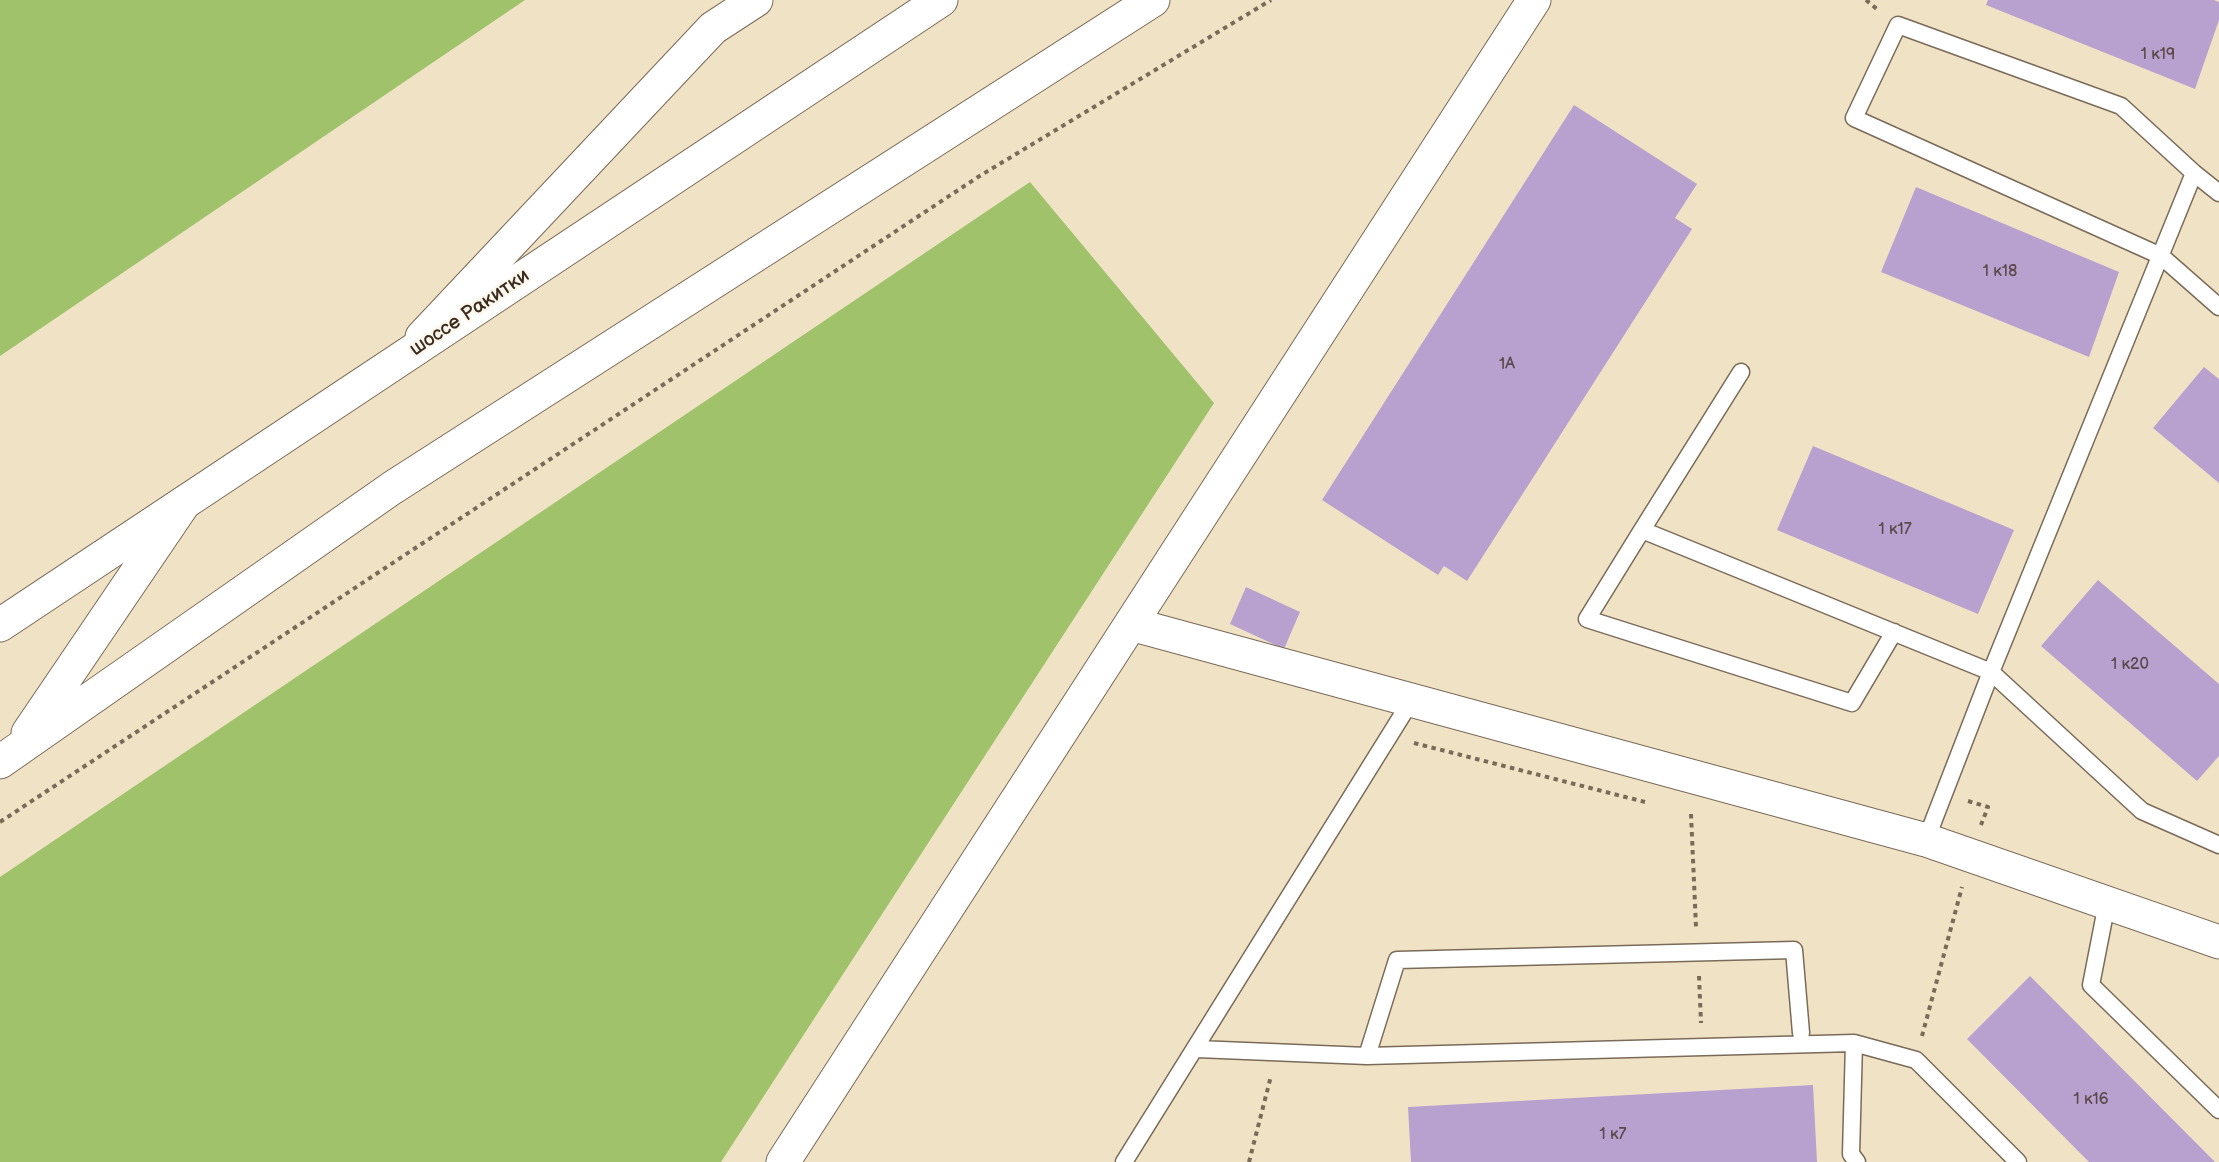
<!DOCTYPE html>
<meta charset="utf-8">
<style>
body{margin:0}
canvas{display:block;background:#f0e2c5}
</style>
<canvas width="2219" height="1162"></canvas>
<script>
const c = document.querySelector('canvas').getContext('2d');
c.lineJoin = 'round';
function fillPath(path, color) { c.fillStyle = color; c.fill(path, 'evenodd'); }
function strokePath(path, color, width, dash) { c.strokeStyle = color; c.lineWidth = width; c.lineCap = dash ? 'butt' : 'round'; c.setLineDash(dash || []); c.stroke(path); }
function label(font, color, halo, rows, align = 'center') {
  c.font = font + ' "Balsamiq Sans",sans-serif'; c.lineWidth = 5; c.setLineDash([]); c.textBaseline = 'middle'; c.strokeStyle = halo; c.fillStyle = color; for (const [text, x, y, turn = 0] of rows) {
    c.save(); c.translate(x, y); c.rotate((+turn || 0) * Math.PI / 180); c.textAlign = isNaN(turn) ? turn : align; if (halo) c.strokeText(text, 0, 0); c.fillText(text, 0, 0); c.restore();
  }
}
const green = new Path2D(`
 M0,0H525L0,356Z
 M1030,182L1214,403L721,1162H0V877Z`);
const building = new Path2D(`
 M1988,0H2214L2219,2V20L2195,89L1986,5Z
 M1574,105L1697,184L1675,218L1692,229L1467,581L1444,566L1438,575L1322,500Z
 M1916,187L2119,272L2089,357L1881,272Z
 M2204,367L2219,379V483L2153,428Z
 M1813,446L2014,530L1978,614L1777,530Z
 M2098,580L2219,684V756L2197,781L2041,646Z
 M1246,587L1300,612L1284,649L1230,624Z
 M2030,976L2215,1162H2089L1967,1039Z
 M1813,1085L1817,1162H1411L1408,1107Z`);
const path = new Path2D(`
 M1866,0L1878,10
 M1414,743L1645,802
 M1968,801L1988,807L1981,825
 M1691,814L1696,927
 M0,822L978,177L1271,0
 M1699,976L1701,1023
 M1922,1036L1962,887
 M1249,1162L1271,1076`);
const service = new Path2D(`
 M2194,173L2219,193
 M1642,530L1741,372
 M1894,632L1852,703L1587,619L1642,530L1991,672L2142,811L2219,845
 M1926,840L1991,672L2194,173L2121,106L1898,25L1854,118L2161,256L2219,307
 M2107,903L2091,985L2219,1110
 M1854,1043L1851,1154L1857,1162
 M1197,1049L1367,1056L1854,1043L1916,1060L2018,1162
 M1367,1056L1397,960L1794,950L1801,1033
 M1124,1162L1411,701`);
const minor = new Path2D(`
 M1131,624L1926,840L2219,942
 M783,1162L1534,0`);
const tertiary = new Path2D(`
 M422,337L713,28L756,0
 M28,733L184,503
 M0,762L392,488L1153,0`);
const secondary = new Path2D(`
 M0,625L941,0`);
const numberNames = [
 ["1 к19",2158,55],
 ["1 к18",2000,272],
 ["1А",1507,365],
 ["1 к17",1895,530],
 ["1 к20",2130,665],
 ["1 к16",2091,1100],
 ["1 к7",1613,1135]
];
const streetNames = [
 ["шоссе Ракитки",470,313,-34]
];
fillPath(green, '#9fc26b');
fillPath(building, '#b9a1cf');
strokePath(service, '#7a6a58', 19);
strokePath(minor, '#7a6a58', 35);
strokePath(tertiary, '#7a6a58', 35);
strokePath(secondary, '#7a6a58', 35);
strokePath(path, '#7a6a58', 4, [4.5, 4.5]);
strokePath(service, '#fff', 16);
strokePath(minor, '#fff', 33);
strokePath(tertiary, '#fff', 33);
strokePath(secondary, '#fff', 33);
label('16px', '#5a484a', null, numberNames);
label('20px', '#3b2a1e', '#fbf7ec', streetNames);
</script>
